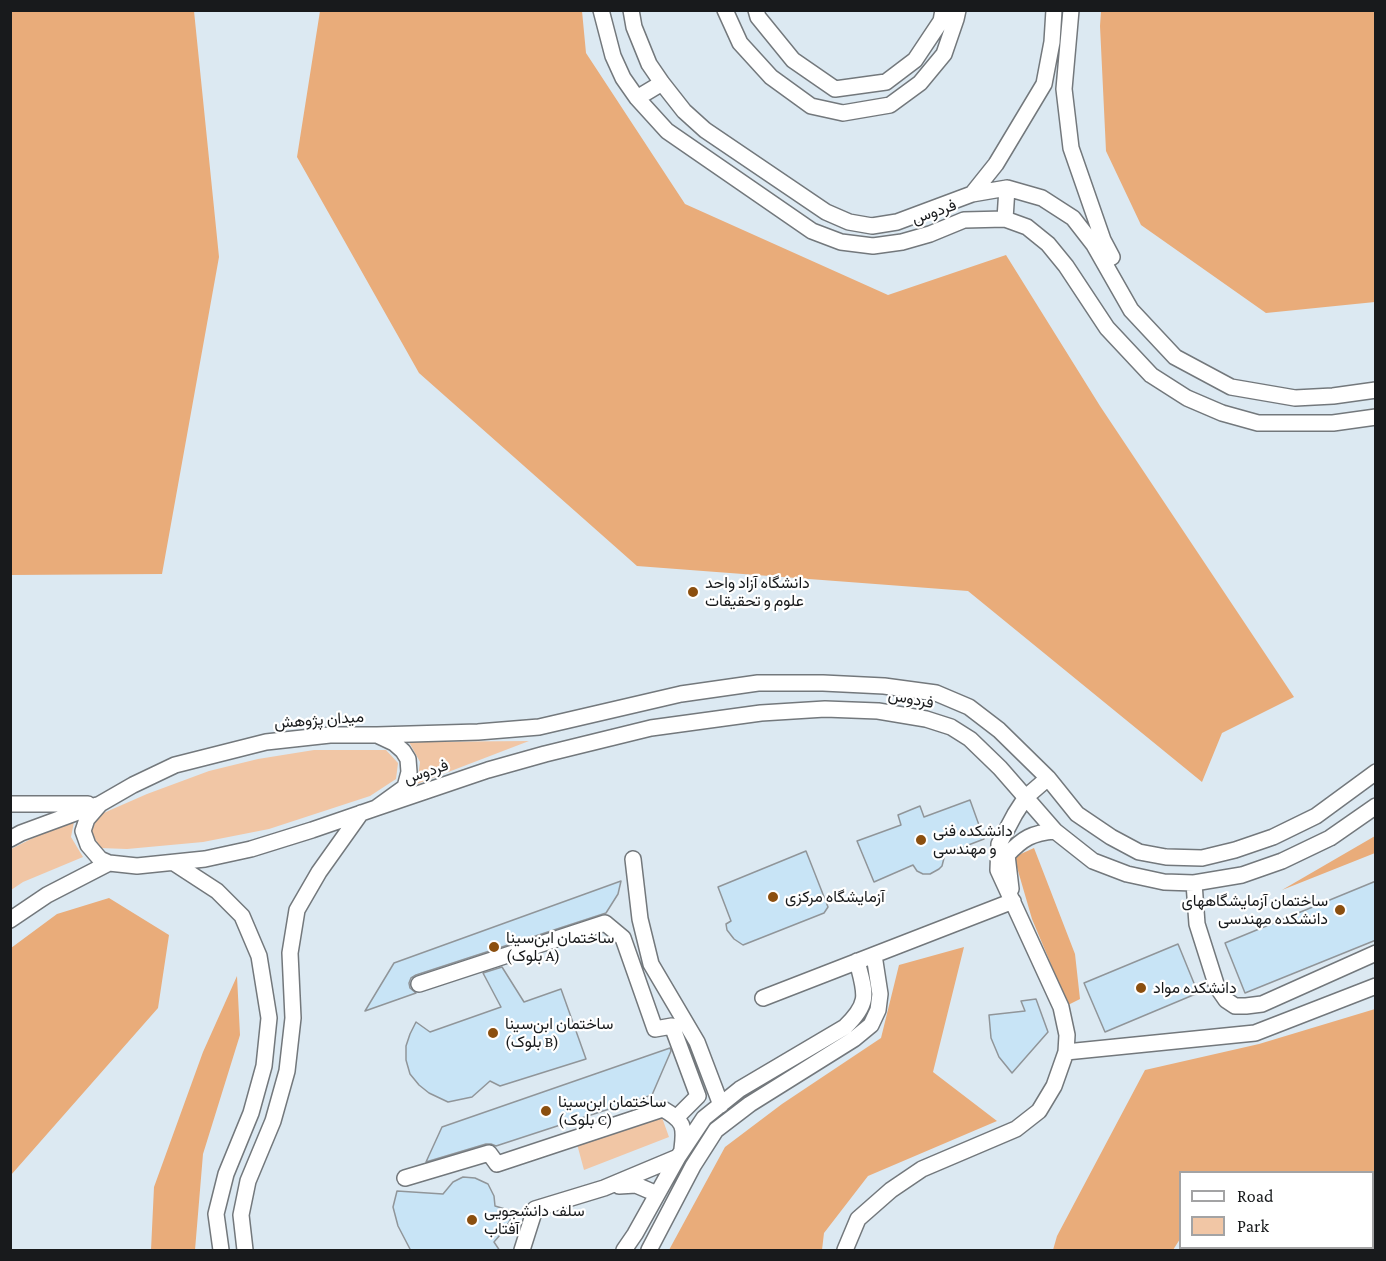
<!DOCTYPE html>
<meta charset="utf-8">
<style>
body{margin:0}
#map{position:relative;width:1386px;height:1261px;overflow:hidden;background:#eff5fa;font-family:"Crimson Pro",serif}
canvas{display:block}
.frame{position:absolute;inset:0;border:12px solid #181a1c;pointer-events:none}
.legend{position:absolute;left:1179px;top:1171px;width:195px;height:78px;box-sizing:border-box;background:#fff;border:2px solid #a3a3a4;margin:0;padding:8px 10px;list-style:none;font-size:18px;color:#181a1c}
.legend li{display:flex;align-items:center;gap:12px;height:30px}
.legend b{width:30px;border:2px solid #a3a3a4}
</style>
<div id="map">
<canvas width="1386" height="1261"></canvas>
<div class="frame"></div>
<ul class="legend">
<li><b style="height:8px;background:#fff"></b>Road</li>
<li><b style="height:16px;background:#f1c6a5"></b>Park</li>
</ul>
</div>
<script>
const c = document.querySelector('canvas').getContext('2d');
c.lineJoin = 'round';
function fillPath(path, color) { c.fillStyle = color; c.fill(path, 'evenodd'); }
function strokePath(path, color, width, dash) { c.strokeStyle = color; c.lineWidth = width; c.lineCap = dash ? 'butt' : 'round'; c.setLineDash(dash || []); c.stroke(path); }
function label(font, color, halo, rows, align = 'center') {
  c.font = font + ' "Crimson Pro",Vazirmatn,serif'; c.lineWidth = 4.5; c.setLineDash([]); c.textBaseline = 'middle'; c.strokeStyle = halo; c.fillStyle = color; for (const [text, x, y, turn = 0] of rows) {
    c.save(); c.translate(x, y); c.rotate((+turn || 0) * Math.PI / 180); c.textAlign = isNaN(turn) ? turn : align; if (halo) c.strokeText(text, 0, 0); c.fillText(text, 0, 0); c.restore();
  }
}
const built = new Path2D(`
 M10,11H1375V1250H11ZM1180,1172H1372V1248H1180Z`);
const green = new Path2D(`
 M529,741L417,784L420,762L409,742Z
 M314,750H386L398,763L396,779L370,796L269,829L203,842L127,849L100,848L91,831L99,815L147,794L209,771L258,759Z
 M75,817L71,837L83,857L23,882L11,890V849Z
 M660,1112L669,1137L584,1170L577,1144Z`);
const forest = new Path2D(`
 M10,11H194L219,257L162,574L11,575Z
 M320,11H582L586,53L685,204L888,295L1006,255L1100,406L1294,697L1222,733L1202,782L968,591L637,566L419,373L297,157Z
 M1101,11H1375V302L1266,313L1141,225L1106,151L1100,26Z
 M1375,836V853L1282,890Z
 M1034,848L1075,954L1080,999L1068,1005L1032,919L1014,857Z
 M109,898L169,935L158,1008L11,1175V948L57,914Z
 M964,947L933,1072L997,1121L868,1176L824,1233L822,1250H669L725,1147L782,1104L881,1038L899,965Z
 M237,976L240,1035L203,1154L195,1250H151L154,1187L203,1052Z
 M1375,1009V1212L1373,1214L1372,1172H1180V1239L1173,1250H1053L1057,1236L1145,1070L1259,1044Z`);
const building = new Path2D(`
 M970,800L984,839L945,854L942,866L939,869L930,874H923L917,871L913,865L874,882L857,841L901,825L898,815L920,806L924,817Z
 M806,851L828,907L824,913L743,945L734,939L727,930L726,924L731,921L718,887Z
 M621,881L618,894L606,913L416,975L411,978L409,983L410,988L416,993L365,1011L394,963Z
 M1376,881V940L1245,993L1225,943Z
 M1178,944L1198,993L1105,1032L1084,983Z
 M502,967L524,1002L561,989L586,1059L500,1086L490,1081L472,1097L448,1102L429,1093L419,1085L410,1074L406,1060V1046L410,1034L416,1022L430,1032L501,1007L483,973Z
 M1036,999L1048,1032L1012,1073L999,1057L991,1038L989,1015L1025,1011L1021,1001Z
 M670,1048L671,1051L652,1095L496,1146L491,1144H486L426,1162L442,1127Z
 M463,1177L475,1178L488,1184L494,1196L495,1206L515,1212L505,1229L494,1242L500,1251H411L398,1226L393,1207L397,1191L443,1194L453,1182Z`);
const minor = new Path2D(`
 M601,10L613,56L623,78L637,98L667,131L812,231L841,242L873,246L902,242L930,234L964,220L1005,219L1027,227L1048,244L1066,266L1107,328L1151,375L1187,398L1222,413L1258,423H1333L1376,417
 M631,10L634,27L649,64L662,83L684,111L705,130L826,212L849,222L872,226L897,222L972,194L1007,188L1042,198L1073,218L1094,245L1131,310L1175,357L1231,387L1295,398L1333,396L1376,390
 M725,10L740,43L771,77L811,106L843,113L890,105L920,83L944,54L956,19L958,10
 M756,10L758,17L793,60L835,89L886,82L915,60L941,21L943,10
 M1071,10L1064,89L1071,148L1103,240L1112,257
 M637,98L662,83
 M972,194L996,164L1044,84L1052,42L1054,10
 M1005,219L1007,188
 M330,735H377L394,743L403,751L408,759L409,772L405,787L376,808L312,830L251,849L205,859L137,866L109,863L100,859L88,845L83,831L87,819L100,804L133,785L175,765L266,742Z
 M377,735L478,732L539,727L681,694L758,683H823L884,686L936,693L969,707L999,730L1048,778L1077,814L1111,837L1139,852L1166,857L1202,858L1235,850L1273,837L1316,816L1376,772
 M10,804H88
 M376,808L488,770L545,754L651,728L761,713L825,709L878,711L926,719L951,727L970,739L1000,768L1055,831L1093,861L1127,874L1164,882L1194,883L1242,875L1282,861L1330,838L1376,806
 M10,839L21,833L97,805
 M633,859L640,919L651,964L697,1042L721,1105
 M174,863L217,891L242,916L259,956L269,1018L264,1066L251,1113L226,1174L216,1214L221,1250
 M1194,883L1197,924L1217,987L1226,1000L1235,1006H1246L1262,1004L1376,953
 M1011,889L1007,855C1023,838 1032,833 1055,831
 M10,920L47,895L109,863
 M419,984L605,923L623,938L655,1029L672,1026L698,1096L677,1117
 M763,998L1013,901
 M1066,1052L1255,1033L1376,986
 M405,1178L489,1153L497,1164L663,1109C684,1121 685,1126 682,1149
 M619,1186L636,1185L657,1194
 M245,1250L241,1215L248,1181L273,1121L287,1071L293,1018L290,953L297,910L319,872L361,813
 M522,1250L535,1209L604,1188L678,1157
 M624,1250L635,1234L678,1157L704,1118L740,1089L845,1027C871,1002 865,993 857,961
 M649,1250L693,1166L716,1130L750,1104L854,1039L871,1025L878,1010L880,994L874,955
 M845,1250L858,1219L891,1190L922,1169L1016,1129L1039,1111L1054,1086L1066,1052L1067,1035L1061,1007L998,870L999,844L1015,814L1026,797L1048,778`);
const markers = [
 [693,592,6,"#8b4f0f"],
 [921,840,6,"#8b4f0f"],
 [773,897,6,"#8b4f0f"],
 [1340,910,6,"#8b4f0f"],
 [494,947,6,"#8b4f0f"],
 [1141,988,6,"#8b4f0f"],
 [493,1033,6,"#8b4f0f"],
 [546,1111,6,"#8b4f0f"],
 [472,1220,6,"#8b4f0f"]
];
const streetNames = [
 ["فردوس",934,212,-19],
 ["فردوس",911,699,11],
 ["میدان پژوهش",319,720,-4],
 ["فردوس",426,772,-19]
];
const poiNames = [
 ["دانشگاه آزاد واحد",705,583],
 ["علوم و تحقیقات",705,601],
 ["دانشکده فنی",933,831],
 ["و مهندسی",933,849],
 ["آزمایشگاه مرکزی",785,897],
 ["ساختمان آزمایشگاههای",1328,901,"right"],
 ["دانشکده مهندسی",1328,919,"right"],
 ["ساختمان ابن‌سینا",506,938],
 ["(بلوک A)",506,956],
 ["دانشکده مواد",1153,988],
 ["ساختمان ابن‌سینا",505,1024],
 ["(بلوک B)",505,1042],
 ["ساختمان ابن‌سینا",558,1102],
 ["(بلوک C)",558,1120],
 ["سلف دانشجویی",484,1211],
 ["آفتاب",484,1229]
];
fillPath(built, '#dce9f2');
fillPath(green, '#f1c6a5');
fillPath(forest, '#e9ac7a');
fillPath(building, '#c8e4f6');
strokePath(building, '#909599', 1.5);
strokePath(minor, '#73787c', 18);
strokePath(minor, '#fff', 15);
for (const [x, y, r, color] of markers) { const dot = new Path2D(); dot.arc(x, y, r, 0, 2 * Math.PI); c.fillStyle = color; c.fill(dot); strokePath(dot, '#fff', 2); }
label('16px', '#181a1c', '#fff', streetNames);
label('16px', '#181a1c', '#fff', poiNames, 'left');
</script>
